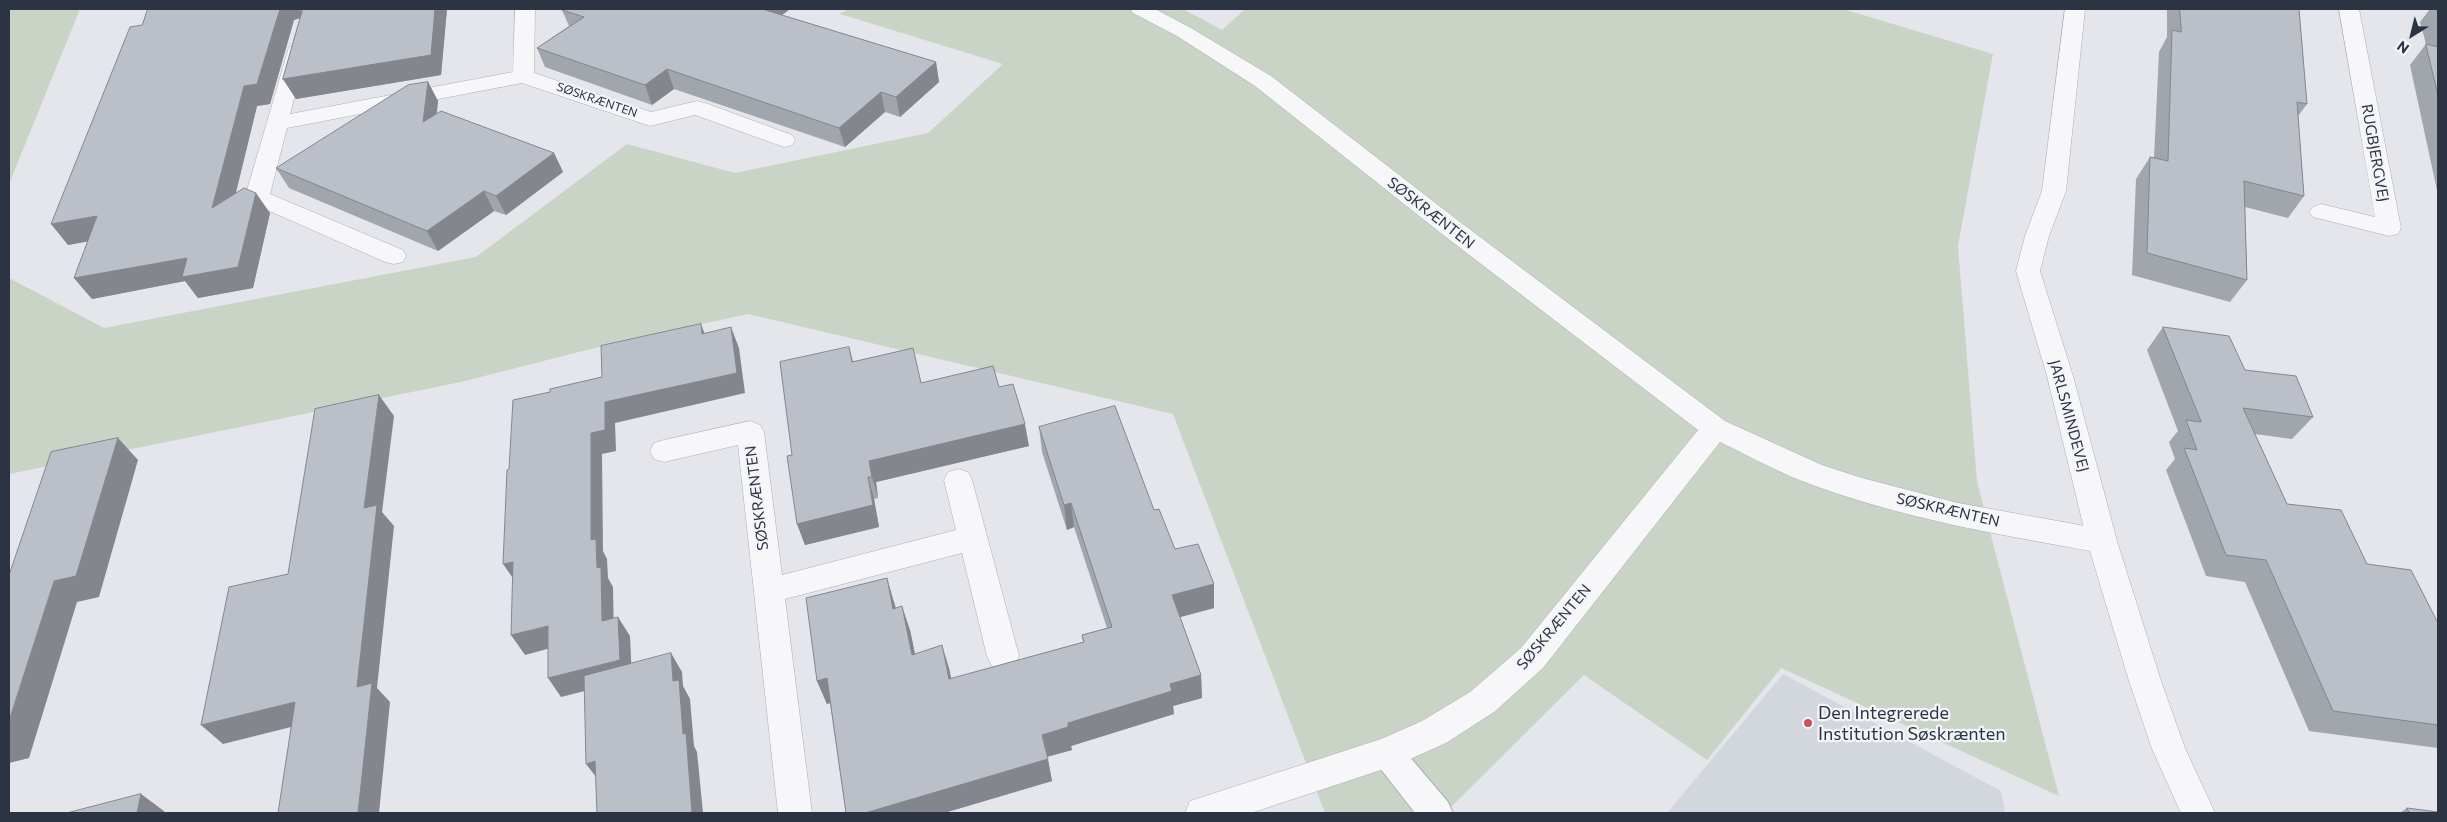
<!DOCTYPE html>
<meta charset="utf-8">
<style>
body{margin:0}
#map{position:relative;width:2447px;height:822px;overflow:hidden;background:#e4e6eb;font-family:Commissioner,sans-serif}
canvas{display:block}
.frame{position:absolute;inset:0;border:10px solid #2c3443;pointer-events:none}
.north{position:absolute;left:2387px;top:10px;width:50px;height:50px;-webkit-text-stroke:4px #f4f5f8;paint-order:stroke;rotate:216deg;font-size:14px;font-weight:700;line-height:20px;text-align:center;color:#2c3443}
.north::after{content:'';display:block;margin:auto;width:18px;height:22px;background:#2c3443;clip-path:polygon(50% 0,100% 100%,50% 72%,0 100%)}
</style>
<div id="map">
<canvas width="2447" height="822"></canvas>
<div class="frame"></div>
<div class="north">N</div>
</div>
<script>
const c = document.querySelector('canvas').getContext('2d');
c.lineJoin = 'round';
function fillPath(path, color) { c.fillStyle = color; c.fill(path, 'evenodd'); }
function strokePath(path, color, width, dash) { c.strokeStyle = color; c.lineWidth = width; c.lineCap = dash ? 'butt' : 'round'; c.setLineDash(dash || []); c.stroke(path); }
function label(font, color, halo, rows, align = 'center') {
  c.font = font + ' Commissioner,sans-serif'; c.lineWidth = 4.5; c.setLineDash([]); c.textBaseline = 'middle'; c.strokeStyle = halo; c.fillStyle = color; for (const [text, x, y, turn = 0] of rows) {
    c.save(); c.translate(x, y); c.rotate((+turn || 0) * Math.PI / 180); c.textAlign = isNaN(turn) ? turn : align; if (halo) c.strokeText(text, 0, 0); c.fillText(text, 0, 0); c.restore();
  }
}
const built = new Path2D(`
 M1783,674L2001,791L2005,813H1667Z`);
const green = new Path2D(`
 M9,9H80L9,184Z
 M848,9H1183L1222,30L1245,9H1843L1993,54L1958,246L1977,482L2059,796L1781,668L1707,760L1584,675L1445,813H1325L1173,414L748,314L618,342L461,382L9,474V278L104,328L476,257L627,144L735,173L928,133L1003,64L840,14Z`);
const service = new Path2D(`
 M1387,738L1398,743L1448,802L1453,813H1415L1376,763L1371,753L1376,743Z`);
const minor = new Path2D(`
 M515,9H535L534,73L651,112L697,101L705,103L792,135L795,140L792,145L784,147L695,115L650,126L522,83L287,128L270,194L403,250L406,256L403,262L394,264L385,262L249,202L245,197L289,47L296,45L303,47L306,51L290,114L513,72Z
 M1130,9H1155L1191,28L1271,76L1460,222L1725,421L1822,465L1862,478L1958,503L2102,529L2113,532L2117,541L2113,550L2102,553C2001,535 1898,518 1802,481C1774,470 1747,455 1720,442L1543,668L1494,712L1446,743L1399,764L1251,813H1185L1190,801L1381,739L1422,721L1470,692L1521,648L1698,430L1442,234L1255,86L1177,36L1133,13Z
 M2339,9H2359L2401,228L2398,234L2389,236L2313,217L2309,212L2313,207L2321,204L2375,217Z
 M750,421L760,425L764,432L782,575L956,530L944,480L948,472L958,469L968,472L972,480L1019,656L1014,666L1003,670L992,666L987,656L962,553L785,599L812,813H778L738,445L664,462L654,459L650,451L654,443L664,440Z`);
const tertiary = new Path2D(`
 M2065,9H2085L2066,191L2049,236L2040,271L2073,376L2117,541L2161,681L2185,748L2215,813H2181L2152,749L2129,681L2087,541L2047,376L2016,271L2025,236L2042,191Z`);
const wall = new Path2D(`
 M148,9H447L441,75L296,99L283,79L300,18L294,20L270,104L257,106L236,193L270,213L253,288L198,298L185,281L92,299L74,278L88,241L68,245L142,25Z
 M564,9H790L782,15L936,62L939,82L900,117L885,112L845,147L674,89L652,105L545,67L537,48L569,26L562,10Z
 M2167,9H2299L2307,104L2298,116L2304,196L2288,218L2245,207L2247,280L2230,302L2132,275L2136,179L2150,157L2154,158L2159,52L2167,37Z
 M2430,9H2438V195L2410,65L2426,44L2420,22Z
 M428,82L438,101L437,113L554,153L563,172L506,215L494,211L438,251L289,188L276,168Z
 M2163,327L2245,370L2313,417L2292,439L2255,434L2287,504L2367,564L2438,623V748L2309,731L2245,582L2206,576L2166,470L2175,459L2169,442L2178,431L2147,350Z
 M849,347L853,361L921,383L999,387L1029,446L876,482L878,498L874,499L879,527L805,545L797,524L792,455Z
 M1039,427L1154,510L1175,549L1214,608L1180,617L1201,675L1202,698L1173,706L1174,714L1071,746L1072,750L1047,757L1052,781L944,813H846L830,703L827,704L817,681L894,602L896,608L910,630L915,654L949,668L951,679L1083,642L1082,635L1107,628L1074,527L1067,530L1042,452Z
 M2407,808L2438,813H2400Z`);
const shadedWall = new Path2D(`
 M280,9H299L304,17L294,20L270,104L257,106L227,228L212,208L244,86Z
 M435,9H447L441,75L296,99L283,79Z
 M760,9H790L766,27Z
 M936,62L939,82L900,117L896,97Z
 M667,69L674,89L652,105L645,85Z
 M428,82L438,101L433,142L423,122Z
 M881,92L885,112L845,147L839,128Z
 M554,153L563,172L506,215L496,196Z
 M484,191L494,211L438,251L427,231Z
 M256,193L270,213L253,288L198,298L185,281L92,299L74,278L187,258Z
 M97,216L113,237L68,245L51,224Z
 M701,324L709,345L702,334Z
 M731,327L739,348L745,393L615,423L616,451L602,454L603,551L607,559L608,578L613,587L614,640L602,621L597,568L591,540V433L605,402Z
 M379,395L394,416L382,512L394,526L377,688L390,702L379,813H356L357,687L364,508Z
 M1025,424L1029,446L876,482L878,498L872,477L869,461Z
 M118,438L138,460L99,597L77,602L29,758L9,763V721L54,581Z
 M868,477L874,499L879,527L805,545L797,524Z
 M1071,503L1074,527L1067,530L1064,505Z
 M513,562L517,584L503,564Z
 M887,578L894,602L900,633L893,609Z
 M1214,584V608L1173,619L1172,595Z
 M902,606L910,630L920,678L912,655Z
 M618,617L630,636L632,679L561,697L548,678Z
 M548,626L562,645L525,655L511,635Z
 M942,645L949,668L956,702L949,679Z
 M671,653L682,672L683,686L690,699L694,746L697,752L703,813H692L683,734L673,681Z
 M1201,675L1202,698L1173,706L1174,714L1071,746L1072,750L1046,757L1042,735L1068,723L1170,684Z
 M827,678L836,701L827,704L817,681Z
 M295,702L315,721L223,744L201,725Z
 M1048,759L1052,781L944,813H865Z
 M595,761L600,782L586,764Z
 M141,794L164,811V813H137Z`);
const building = new Path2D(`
 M148,9H280L257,84L244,86L212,208L244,188L256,193L238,267L182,277L187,258L74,278L97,216L51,224L130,27L142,25Z
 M303,9H435L431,55L283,79Z
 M564,9H762L936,62L896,97L881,92L839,128L667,69L645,85L537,48L584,17L562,10Z
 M2180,9H2299L2307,104L2297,102L2304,196L2244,181L2247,280L2147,253L2150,157L2168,161L2172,30L2181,32Z
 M2426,44L2438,47V95Z
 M428,82L423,122L441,111L554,153L496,196L484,191L427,231L276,168L408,85Z
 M701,324L702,334L731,327L737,373L605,402V430L591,433V540L596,539L597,568L601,567L602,621L618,617L620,660L548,678V626L511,635L513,562L503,564L507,470L509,469L513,400L550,392V389L602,377L601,346Z
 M2163,327L2229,336L2245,370L2296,376L2313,417L2243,408L2287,504L2341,510L2367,564L2411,570L2438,623V725L2333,711L2266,560L2226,555L2184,448L2197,450L2186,420L2201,422Z
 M849,347L852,362L913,348L921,383L993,366L999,387L1013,384L1025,424L869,461L872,477H868L873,505L797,524L787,456L792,455L780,362Z
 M379,395L364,508L377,505L357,687L372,683L358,813H278L295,702L201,725L229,587L288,574L315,409Z
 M1115,406L1154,510L1159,509L1175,549L1198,544L1214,584L1172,595L1201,675L1170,684L1172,691L1068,723V727L1042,735L1048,759L865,813H846L827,678L817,681L806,598L887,578L893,609L902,606L912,655L942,645L949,679L1084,642L1082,635L1112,627L1071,503L1064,505L1039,427Z
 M118,438L76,576L54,581L9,721V575L51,452Z
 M671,653L673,681L679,680L683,734L686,733L692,813H597L595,761L586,764L584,676Z
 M141,794L137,813H67Z
 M2407,808L2438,812V813H2410Z`);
const markers = [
 [1808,723,5,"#c8515f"]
];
const farStreetnames = [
 ["SØSKRÆNTEN",597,100,19]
];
const streetNames = [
 ["RUGBJERGVEJ",2375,153,80],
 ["SØSKRÆNTEN",1431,213,38],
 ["JARLSMINDEVEJ",2069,416,75],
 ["SØSKRÆNTEN",757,498,-97],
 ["SØSKRÆNTEN",1948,510,13],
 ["SØSKRÆNTEN",1554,627,-50]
];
const nearPoinames = [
 ["Den Integrerede",1818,713],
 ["Institution Søskrænten",1818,734]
];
fillPath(built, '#d2d6dd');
fillPath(green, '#c9d4c6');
strokePath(service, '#a9adb5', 2);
strokePath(minor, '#a9adb5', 1);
strokePath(tertiary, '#a9adb5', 1);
fillPath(service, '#f7f7f9');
fillPath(minor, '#f7f7f9');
fillPath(tertiary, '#f7f7f9');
fillPath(wall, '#a1a5ac');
fillPath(shadedWall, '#83868c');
fillPath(building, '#bbc0c8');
strokePath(building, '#83868c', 1);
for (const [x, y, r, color] of markers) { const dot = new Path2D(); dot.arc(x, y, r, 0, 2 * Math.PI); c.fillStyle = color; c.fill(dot); strokePath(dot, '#f4f5f8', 2); }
label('12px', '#2c3443', '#f4f5f8', farStreetnames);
label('15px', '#2c3443', '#f4f5f8', streetNames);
label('18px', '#2c3443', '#f4f5f8', nearPoinames, 'left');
</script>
